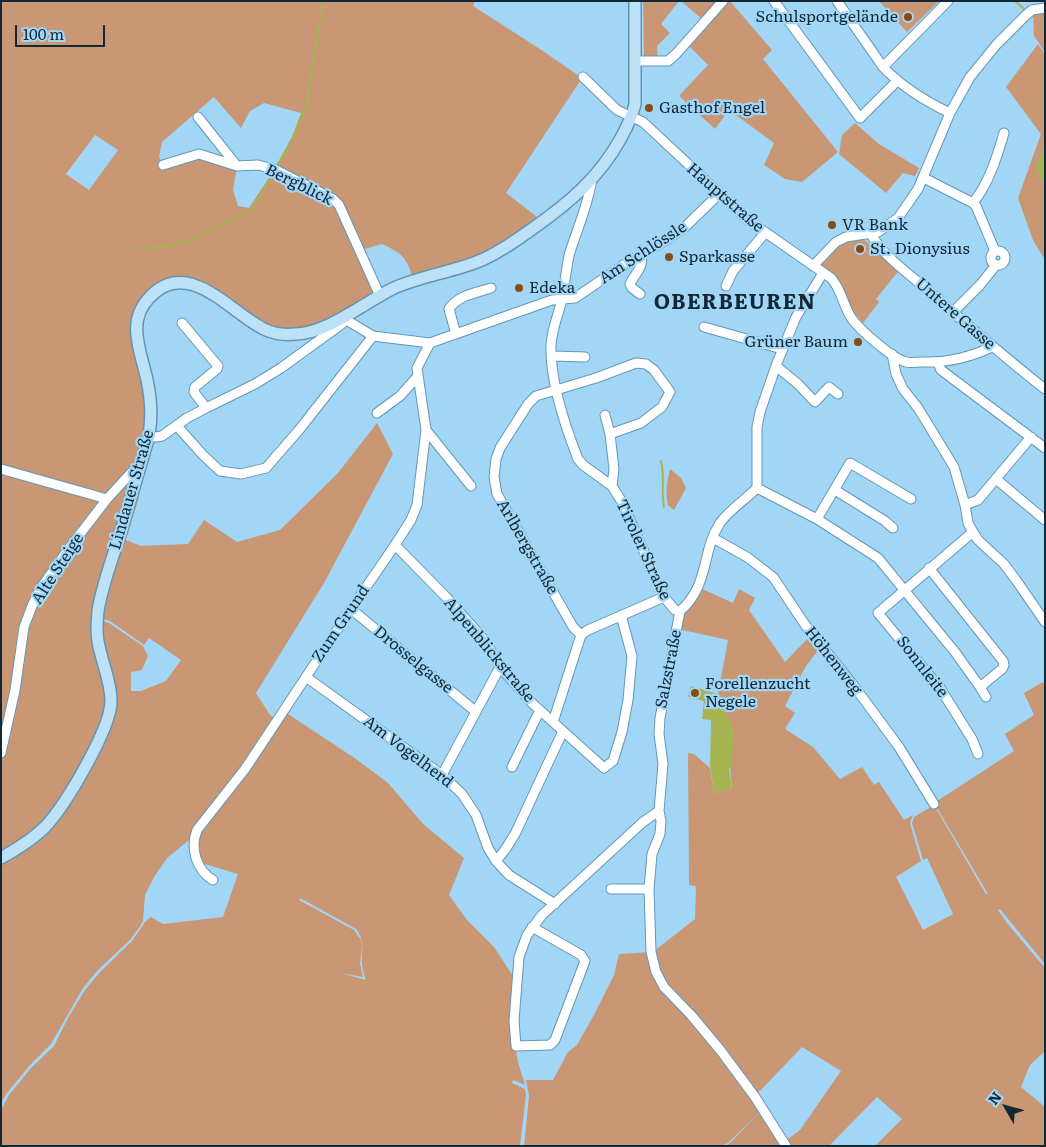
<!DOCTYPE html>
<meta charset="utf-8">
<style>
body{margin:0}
#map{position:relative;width:1046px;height:1147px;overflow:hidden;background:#a1d6f7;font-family:Literata,serif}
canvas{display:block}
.frame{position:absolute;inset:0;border:2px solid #132835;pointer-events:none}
.north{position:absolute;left:981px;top:1082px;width:50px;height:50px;-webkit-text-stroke:4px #a1d6f7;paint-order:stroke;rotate:308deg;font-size:14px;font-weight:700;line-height:20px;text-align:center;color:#132835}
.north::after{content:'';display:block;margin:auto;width:18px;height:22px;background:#132835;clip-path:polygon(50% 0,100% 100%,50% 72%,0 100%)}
.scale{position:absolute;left:15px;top:25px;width:90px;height:22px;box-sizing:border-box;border:2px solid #132835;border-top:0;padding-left:6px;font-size:15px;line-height:18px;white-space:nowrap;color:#132835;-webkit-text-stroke:4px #a1d6f7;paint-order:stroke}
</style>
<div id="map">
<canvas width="1046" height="1147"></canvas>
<div class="frame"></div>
<div class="north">N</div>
<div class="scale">100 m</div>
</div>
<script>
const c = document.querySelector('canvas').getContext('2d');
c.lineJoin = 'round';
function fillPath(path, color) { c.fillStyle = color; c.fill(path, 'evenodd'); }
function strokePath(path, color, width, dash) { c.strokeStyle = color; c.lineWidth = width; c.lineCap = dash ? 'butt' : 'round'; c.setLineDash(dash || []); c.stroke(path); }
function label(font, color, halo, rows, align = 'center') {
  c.font = font + ' Literata,serif'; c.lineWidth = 4.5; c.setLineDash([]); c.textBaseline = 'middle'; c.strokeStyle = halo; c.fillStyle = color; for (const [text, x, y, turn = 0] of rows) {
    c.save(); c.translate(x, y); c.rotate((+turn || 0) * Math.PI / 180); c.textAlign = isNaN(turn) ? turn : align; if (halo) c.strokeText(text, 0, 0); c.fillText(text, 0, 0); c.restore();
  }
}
const green = new Path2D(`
 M1,1H475L473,6L540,49L582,78L506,193L541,220L493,252L481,258L413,278C406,257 402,253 382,244L361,250L339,204L334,198L275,169L292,137L301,113L264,103L250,111L241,128L214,97L162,142L159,157L164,166L199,155L237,167L233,190L238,206L249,208L274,170L332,199L337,205L378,294C355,308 323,331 296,332C287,333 278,332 270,329C261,326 254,320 247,315C224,298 193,270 163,284C144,292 130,316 132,337C135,358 145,378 147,400C150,419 145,437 140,455C136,470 115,487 105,499C81,527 58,557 40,588C21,620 19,651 13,686C10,706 6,726 1,746ZM95,135L118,150L89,190L66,174Z
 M643,1H679L661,24L670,33L657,46L658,59H644Z
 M681,1H720L703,20Z
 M726,1H730L772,50L763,59L838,152L802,182L785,179L764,165L774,143L729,110L715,129L679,96L708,65L688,45Z
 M879,1H939L907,32Z
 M1033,14H1045V52L1034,36Z
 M1038,44L1045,54V143L1036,168L1045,188V260L1033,240L1018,198L1041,134L1006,87Z
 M855,123L879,144L919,168L915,176L903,173L886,193L839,154L842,135Z
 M862,238L900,269L876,299L879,302L863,323L853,312L839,282L821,266C835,250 839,240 862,238Z
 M377,423L393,454L324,583L256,693L270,715L277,720L193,837L167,858L154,877L145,895L143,921L139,928L130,940L98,970L83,988L51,1044L30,1065L7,1093L1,1103V860L45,831L112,714L100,620L109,623L143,646L148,656L142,670L131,672V691H141L166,681L181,660L149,638L144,645L110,621L100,618L133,496L139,497L126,540L141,546L188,544L204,520L237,542L280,530L338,473Z
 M670,469L681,478L686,488L674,510L668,505C665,492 667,482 670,469Z
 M135,470L96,603L105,682L106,715L69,789L42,826L1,855V759L11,719L25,627L41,590Z
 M700,588L733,603L739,589L755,598L749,610L785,662L811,635L821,647L806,666L785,706L795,713L785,729L813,747L840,779L862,767L874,785L879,782L904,820L913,815L910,823L921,861L896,877L923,930L953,914L927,858L923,860L912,823L914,817L934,805L986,894H988L934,803L1014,751L1005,734L1034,715L1024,693L1043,682L1045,686V964L1000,909L998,910L1007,923L1045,968V1051L1030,1065L1021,1087L1045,1107V1146H875L902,1119L877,1097L829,1146H787L784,1142L800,1130L841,1071L802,1047L755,1096L665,987L653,952L695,919L696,886L689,885L688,753L694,754L710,768L714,793L732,789L725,712L721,706L718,694L728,640L678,629L681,611Z
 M285,712L356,759L388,783L423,824L464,858L449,895L467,920L494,947L511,973L517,980L514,1041L518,1062L525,1085L513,1080L512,1083L525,1089L526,1095L520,1146H1V1110L9,1095L31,1068L54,1046L69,1016L85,990L100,972L132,941L145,922L151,917L163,924L223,917L238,874L198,862L195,838ZM300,898L356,929C366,943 361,948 362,964C362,969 364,975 366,980L341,973L363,977L360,964L362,946L361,940L354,930L299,900Z
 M651,952L655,972L691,1016L762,1110L729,1142L722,1146H524L529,1096L526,1080H553L568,1052L577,1045L595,1013L614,975L619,954Z
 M763,1111L785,1146H725L730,1143L756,1116Z`);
const water = new Path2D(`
 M1045,143V188L1036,168Z
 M691,686L718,694L721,706L734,727L732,767L729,768L732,789L714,793L710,765L711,720L702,719L704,701L688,697Z`);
const stream = new Path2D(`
 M1015,1L1024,9
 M1044,15L1045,20
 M277,166L293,137L307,102L323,1
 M138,249C159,248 183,244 203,235C220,227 234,216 252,210L273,173
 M661,461C665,477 661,491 664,507`);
const minor = new Path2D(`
 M774,1L860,118L897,81
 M837,1L883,67
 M948,1L883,67C902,87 925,101 950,113
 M636,61H668L676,54L723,1
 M583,77L617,110L643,122L749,221L831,278C842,290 843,306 852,319C860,330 893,359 906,362C910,363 916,362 921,362C946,363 969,358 992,347
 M198,117L237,166
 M163,165L199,154L237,166L258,165L274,169L333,199L339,205L380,296
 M924,178L973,203
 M592,179C588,205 578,227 570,252C566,267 565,284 562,300C558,315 552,329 551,345C550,380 565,426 578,459L583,465L612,486L622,502L664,597L675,610L680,611
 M871,234C883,256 907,272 925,288C964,322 1004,357 1045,389
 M991 258a7 7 0 1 1 14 0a7 7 0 1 1-14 0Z
 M995,251L976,206L973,203C989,183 997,157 1004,133
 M813,266L836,242L846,237L878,232L898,218L918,189L950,113L970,77L997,44L1026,15L1032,10L1045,8
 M726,286L733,271L765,233
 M640,294L632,288L630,284C635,273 644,268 641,255
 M953,312L980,285L996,265
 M345,316L348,321L373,336L430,343L552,300L575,298L625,264L665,241L685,227L719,194
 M182,323L218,366L217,369L195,387L194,392L206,408
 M704,327L782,349
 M456,334L449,309C458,295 476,293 491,288
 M892,354L896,374L903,389L918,408L954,467L965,505L968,523L973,532L978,540L1004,564L1016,580L1045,622
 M553,356L585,357
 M938,363L941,370L1045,448
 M776,366L798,384L815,402L829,387L838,394
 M377,413L400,396L417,377
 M605,415L610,434
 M177,426L203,455L220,471L241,474L266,468L299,430L373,336
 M426,430L471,486
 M149,436L156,437L162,436L187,418L206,408L255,384L281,368L343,323L345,318
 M1,469L107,499
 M996,479L1045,520
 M757,488L817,519L878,558L955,652L980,687L1002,669L1004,665L1003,661L929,568
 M835,490L885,521L893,528
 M965,505L978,500L1031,437
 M817,519L850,463L911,499
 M973,532L878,613L940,688L972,739L978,754
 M713,538L747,557L773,577L806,626L854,686L899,747L934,804
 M395,545L447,598L486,642L500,667L533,704L604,768L613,761L622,732L628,700L632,656L621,615
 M351,609L475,711
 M581,635L573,627L497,494L494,477L496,459L500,448L528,404L536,396L596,378L636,363L646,364L654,370L670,392L662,407L641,423L610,434L614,469L612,486
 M306,677L442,775L462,794L476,815L488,848L496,861L509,875L555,904
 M980,687L986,697
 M553,722L581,635L588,630L664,597
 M1,753L15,690L24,627L32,606L40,589L70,547L107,499L141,462
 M512,767L540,710
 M442,775L500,667
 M659,811L661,821L660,834L652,854L649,889L651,952L656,972L664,987L691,1015L721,1051L755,1097L786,1146
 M496,861L505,850L515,834L563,731
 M213,880C196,870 190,848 197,830L245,769L351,609L395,545L411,520L417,505L426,430L417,368L430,343
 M611,889H649
 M532,927L581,955L585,961L555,1040L550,1045L516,1046L514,1021L519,957L527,935L542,915L643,822L659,811L663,764L659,734L660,718L680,611C710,585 701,552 720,523C730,509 745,500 757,488V427L760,412L777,363L796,317L823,273`);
const major = new Path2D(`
 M1,858C17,849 32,840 45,827C65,806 111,729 111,701C111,680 101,661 98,641C96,631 97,621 98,611C102,586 111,562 119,538C129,504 139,470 149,436C152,417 151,398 147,380C141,352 126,322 149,298C188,255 231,314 266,330C275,334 287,335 296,334C328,333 365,302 394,288C423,275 455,272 484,259C501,251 517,240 532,229C569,203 599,178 621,138C627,127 632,117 635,104V1`);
const markers = [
 [908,17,5,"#8a4a11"],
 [649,108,5,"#8a4a11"],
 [832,225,5,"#8a4a11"],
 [860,249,5,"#8a4a11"],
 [669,257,5,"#8a4a11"],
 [519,288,5,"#8a4a11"],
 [858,342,5,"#8a4a11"],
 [695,693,5,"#8a4a11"]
];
const poiNames = [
 ["Schulsportgelände",898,17,"right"],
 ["Gasthof Engel",659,108],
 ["VR Bank",842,225],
 ["St. Dionysius",870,249],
 ["Sparkasse",679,257],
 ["Edeka",529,288],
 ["Grüner Baum",848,342,"right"],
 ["Forellenzucht",705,684],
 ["Negele",705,702]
];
const streetNames = [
 ["Bergblick",299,185,26],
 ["Hauptstraße",725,198,41],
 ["Am Schlössle",643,253,-33],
 ["Untere Gasse",955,314,41],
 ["Lindauer Straße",132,490,-74],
 ["Arlbergstraße",527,547,60],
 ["Tiroler Straße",643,550,65],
 ["Alte Steige",58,569,-57],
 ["Zum Grund",341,624,-56],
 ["Alpenblickstraße",489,650,50],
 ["Drosselgasse",413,660,39],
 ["Höhenweg",833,661,52],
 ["Sonnleite",922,667,52],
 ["Salzstraße",669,669,-79],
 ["Am Vogelherd",408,752,37]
];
const districtNames = [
 ["OBERBEUREN",735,303]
];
fillPath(green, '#c99774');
fillPath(water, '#a6b452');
strokePath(stream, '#a6b452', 2);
strokePath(minor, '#6497b6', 11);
strokePath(major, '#6594b1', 14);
strokePath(minor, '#fff', 9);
strokePath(major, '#bde2f8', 11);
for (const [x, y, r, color] of markers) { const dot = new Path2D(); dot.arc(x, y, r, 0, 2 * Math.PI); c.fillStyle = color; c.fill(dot); strokePath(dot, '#a1d6f7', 2); }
label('16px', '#132835', '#a1d6f7', poiNames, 'left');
label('16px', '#132835', '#a1d6f7', streetNames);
c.letterSpacing = '1px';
label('bold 21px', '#132835', '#a1d6f7', districtNames);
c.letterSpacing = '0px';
</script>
